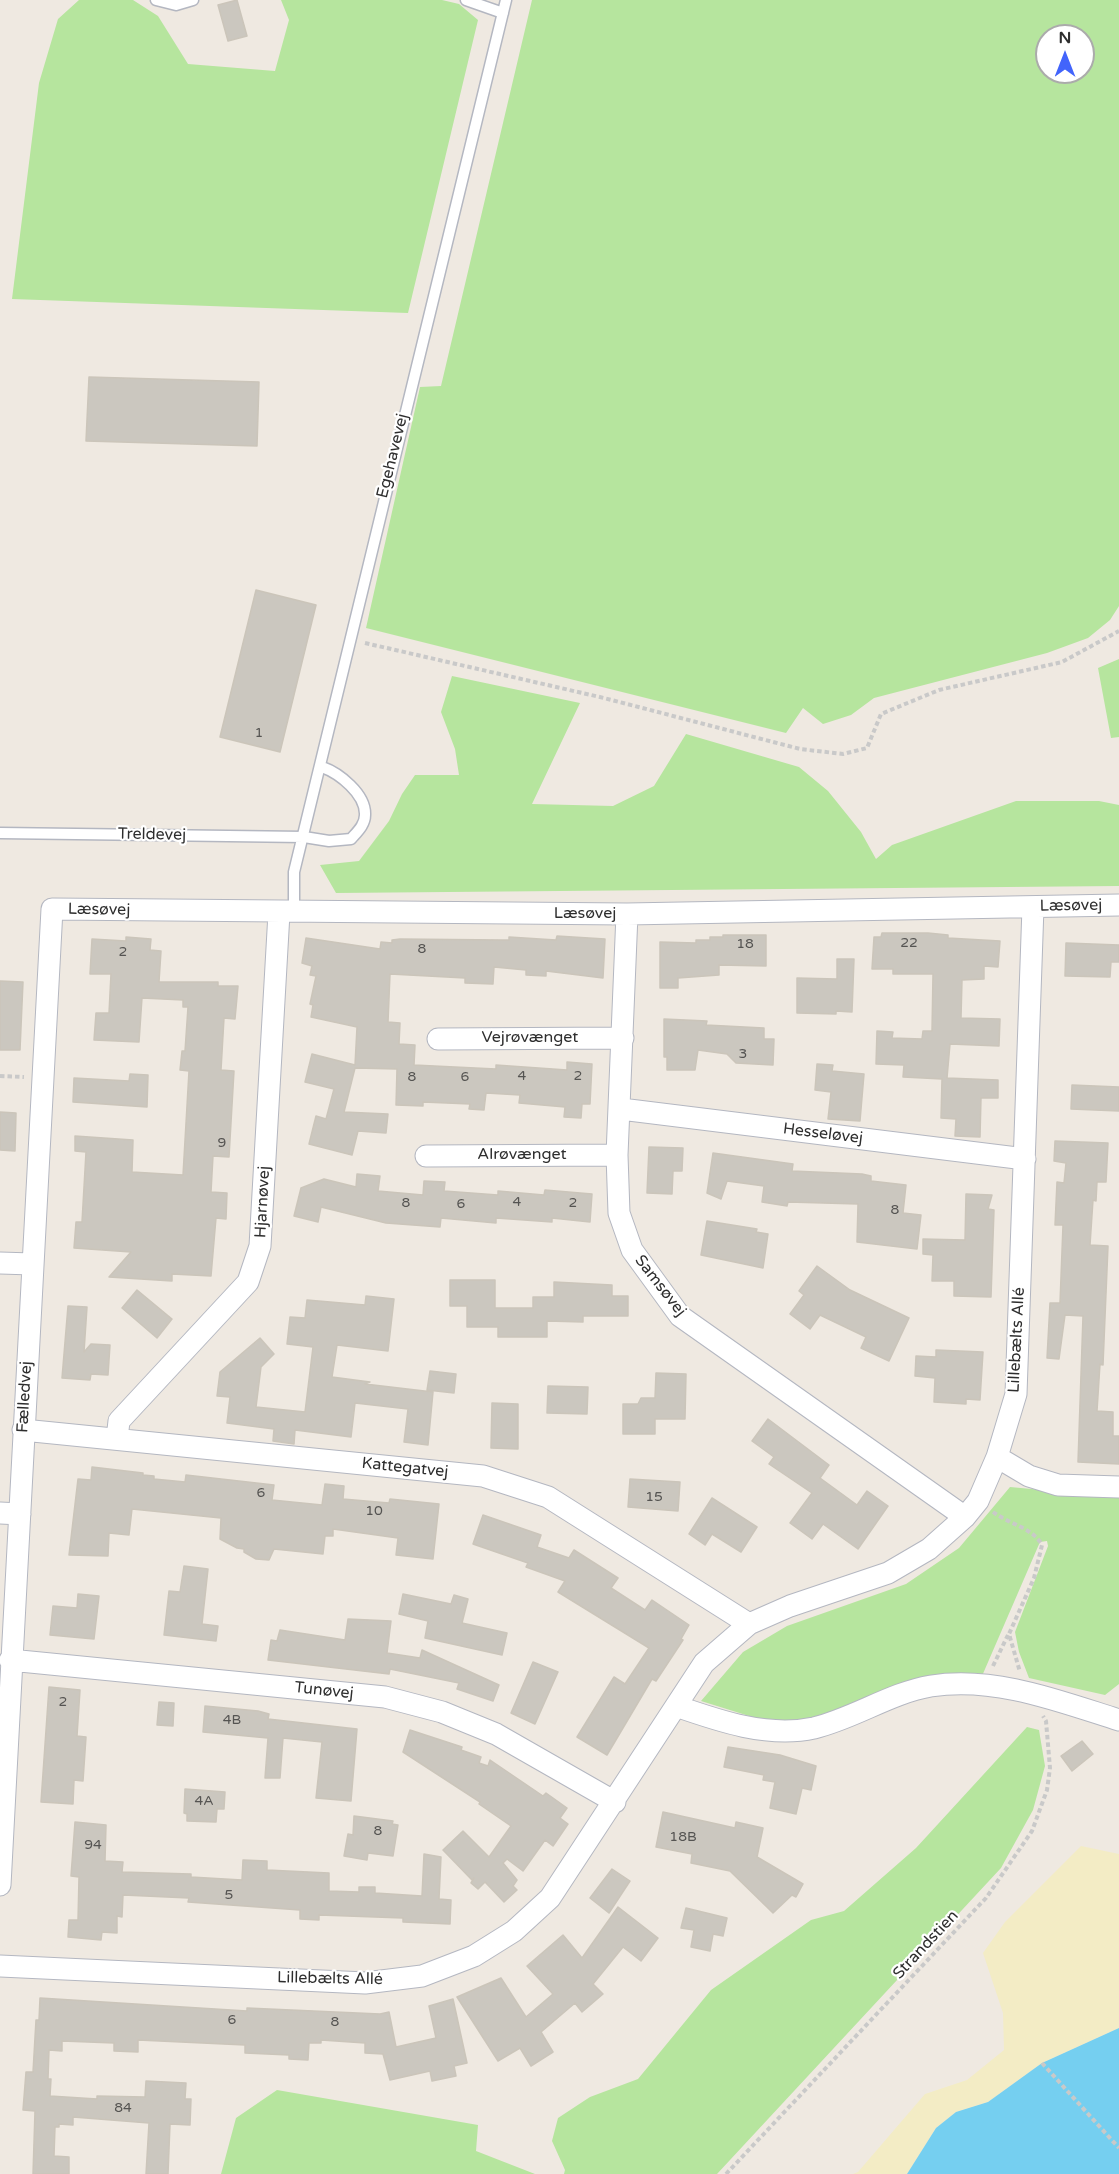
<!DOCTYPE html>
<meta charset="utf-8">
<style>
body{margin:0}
#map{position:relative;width:1119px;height:2174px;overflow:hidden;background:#efe9e1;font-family:"Varela Round",sans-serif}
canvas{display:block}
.north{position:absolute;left:1035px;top:24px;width:60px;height:60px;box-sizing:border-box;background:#fff;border:2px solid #ababab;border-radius:50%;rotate:0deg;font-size:16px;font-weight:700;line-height:24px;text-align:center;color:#2e2e2e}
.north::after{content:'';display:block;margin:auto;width:21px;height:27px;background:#4264fb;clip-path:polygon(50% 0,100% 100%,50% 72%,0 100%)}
</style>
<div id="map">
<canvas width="1119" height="2174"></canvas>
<div class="north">N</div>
</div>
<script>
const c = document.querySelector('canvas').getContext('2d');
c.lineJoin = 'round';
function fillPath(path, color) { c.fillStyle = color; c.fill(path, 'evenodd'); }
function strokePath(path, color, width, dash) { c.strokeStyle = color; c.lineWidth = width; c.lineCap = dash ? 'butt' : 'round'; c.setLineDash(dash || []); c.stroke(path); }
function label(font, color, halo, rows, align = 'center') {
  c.font = font + ' "Varela Round",sans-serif'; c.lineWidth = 4.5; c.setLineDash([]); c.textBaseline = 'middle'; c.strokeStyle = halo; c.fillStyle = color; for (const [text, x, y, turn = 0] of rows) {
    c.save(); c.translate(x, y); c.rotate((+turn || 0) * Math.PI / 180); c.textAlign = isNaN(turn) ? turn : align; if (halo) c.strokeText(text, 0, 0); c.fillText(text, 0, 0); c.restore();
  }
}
const green = new Path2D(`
 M79,0H133L158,16L188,64L275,71L289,20L281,0H442L459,4L478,20L408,313L12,299L39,83L58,19Z
 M532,0H1119V606L1110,620L1088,638L1047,653L874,698L851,715L823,724L803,708L786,733L366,628L420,387L441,386ZM1047,36H1083V72H1047Z
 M1119,659V737L1111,738L1098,668Z
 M452,676L580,703L532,804L613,806L654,786L686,734L799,767L828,791L861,832L876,859L892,845L1016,801H1099L1119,805V886L336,893L320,865L359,861L389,821L402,794L415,775H459L455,749L441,712Z
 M1010,1487L1119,1497V1684L1105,1695L1029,1678L1019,1652L1015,1632L1048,1546L1047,1541L1040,1542L982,1676L808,1720H762L701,1701L743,1652L787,1626L906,1584L959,1548Z
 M1027,1727L1039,1730L1045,1766L1033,1810L1001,1868L717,2174H564L565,2170L552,2141L558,2118L590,2097L638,2079L711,1990L811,1920L844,1911L916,1848Z
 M277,2090L478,2125L476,2151L535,2174H221L236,2118Z`);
const sand = new Path2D(`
 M1081,1846L1119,1854V2028L1042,2063L988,2102L956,2112L936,2128L907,2174H853L858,2172L925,2094L967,2080L1004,2050L1003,2013L983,1953L1005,1922Z`);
const water = new Path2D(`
 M1119,2028V2174H907L936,2128L956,2112L988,2102L1042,2063Z`);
const building = new Path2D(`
 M237,0L247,36L228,41L218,5Z
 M89,377L259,382L257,446L86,441Z
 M256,590L316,605L280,752L220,737Z
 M882,933H928L948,935V938L1000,941L998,967L984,966V979L962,980L961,1018L1000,1019L999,1046L950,1044L947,1078L998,1080V1098H981L980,1137L955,1136L956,1119L941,1118L942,1079L903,1077L904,1065L876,1064L877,1031L893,1032L892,1038L922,1039L923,1031H932L933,974H893V969H872L874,937H881Z
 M723,935H766V966L719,965V975L678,978V988H660V942L696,943V940H710V937H723Z
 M557,936L605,939L603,978L546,971V976L526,975V970L494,967L493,984L465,983V978L390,974L388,1022L400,1023L399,1044L415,1045L414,1065L496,1069V1065L567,1070V1062L592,1064L590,1104H582L581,1118L564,1117L565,1107L519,1103L520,1095L486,1093L484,1110L469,1109L470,1104L423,1102V1106L396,1105L397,1069L355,1068L344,1112L388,1114L386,1133L358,1131L352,1155L309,1144L316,1116L326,1119L334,1089L305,1082L312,1054L355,1065L357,1027L311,1017L313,1005L310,1004L316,976L310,975L312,966L302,963L306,938L380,949L381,942L392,943V940L400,939L502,940H509V937L556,940Z
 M126,937L151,939L150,950L161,951L159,982H218V986H238L235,1019L224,1018L221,1070L234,1071L229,1157L213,1156L211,1192L227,1193L226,1219L216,1218L211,1276L172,1274V1281L109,1277L131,1252L74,1248L76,1222H82L86,1152L75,1151V1136L133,1140L132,1172L183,1175L189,1071L180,1070L182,1051H185L188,1007H183V1000L142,998L139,1042L94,1040L96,1013H109L111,974H90L92,939L126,941Z
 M1066,943L1119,945V962H1111L1110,977L1065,976Z
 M837,959H854L852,1012L836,1011V1014L797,1013V978L837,979Z
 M0,981L23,982L20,1050H0Z
 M664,1019L707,1021L706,1025L764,1028V1039H774L773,1065L736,1063L727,1054L698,1050L695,1070H667V1057H664Z
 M817,1064L833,1065L832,1071L864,1074L860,1121L828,1119L831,1092L815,1090Z
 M130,1074L148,1075L147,1107L73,1102L74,1078L129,1081Z
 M1072,1085L1119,1087V1111L1071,1109Z
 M0,1112L16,1113L15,1151L0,1150Z
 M1055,1141L1108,1143L1106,1182H1097L1096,1201L1093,1200L1090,1245L1108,1246L1103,1365L1100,1364L1097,1411L1113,1412V1436H1119V1464L1078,1462L1083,1316L1065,1315L1059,1359L1047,1358L1050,1303H1060L1063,1225H1055L1057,1182L1064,1183L1066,1163L1054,1161Z
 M649,1147L683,1148L682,1171H673L672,1194L647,1193Z
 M713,1153L793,1164L792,1171L862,1174L871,1176V1181L906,1185L903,1213L921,1215L917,1249L857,1242L858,1204L788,1202L787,1206L762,1202L764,1186L727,1181L721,1199L707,1193Z
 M357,1174L380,1176L378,1191L423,1195L424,1181L445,1182L444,1191L498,1195V1191L544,1195L545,1190L592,1194L590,1222L552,1218V1222L496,1218V1223L441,1218L440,1227L386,1223L321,1207L318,1222L294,1216L301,1188L324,1179L356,1187Z
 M966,1194L992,1195L988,1209L994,1210L991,1297L954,1296V1281H932L933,1255L923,1254V1239L965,1240Z
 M707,1221L757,1229L756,1232L768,1234L763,1268L701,1255Z
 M817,1266L850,1290L909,1318L889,1361L861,1348L866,1337L820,1315L810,1329L790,1314L804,1295L799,1291Z
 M450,1280H495V1308H533V1297H554V1282L612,1285V1296H628V1316H583V1322L547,1321V1337H498V1327H467V1306H450Z
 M137,1290L172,1319L157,1338L122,1308Z
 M366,1296L394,1299L388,1351L337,1345L332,1377L370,1382L365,1384L433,1392L428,1445L404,1442L408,1409L355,1403L351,1437L295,1430L294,1444L273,1441L274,1429L227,1423L230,1397L217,1396L220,1372L260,1338L274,1354L261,1367L256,1407L305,1412L313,1347L287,1344L290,1317L305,1318L307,1300L365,1305Z
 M68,1306L87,1307L84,1352L91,1344L110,1345L108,1375L91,1374L90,1380L62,1378Z
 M936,1350L983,1352L980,1400L966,1399V1404L934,1402L935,1378L915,1376L916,1356L936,1357Z
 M430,1371L456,1374L454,1393L427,1390Z
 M656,1373L686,1374L685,1419H655V1434H623V1404H638L641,1398H655Z
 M548,1386L588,1387L587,1414L547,1413Z
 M492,1403L518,1404V1449L491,1448Z
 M768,1419L829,1465L820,1478L857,1505L867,1491L888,1506L858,1549L823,1524L812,1539L790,1523L812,1493L769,1464L774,1457L752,1441Z
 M92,1467L143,1473V1475L154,1476V1479L185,1482L186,1475L274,1485L272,1500L322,1505L325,1484L344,1486L343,1499L389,1503L390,1499L439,1504L433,1559L396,1555L398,1538L333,1529V1536H325L323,1554L274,1549L269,1560L256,1559L244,1552V1549L237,1548L220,1539L221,1518L132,1509L129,1535L109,1533L108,1556L69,1555L78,1479L91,1480Z
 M630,1479L680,1482L678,1511L628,1507Z
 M712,1498L757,1527L741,1552L712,1534L705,1545L689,1534Z
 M483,1515L541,1535L537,1547L569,1558L574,1550L618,1578L611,1588L645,1610L652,1600L689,1625L681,1639L683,1640L656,1681L652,1679L607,1755L577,1737L614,1677L625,1684L649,1648L558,1592L565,1581L526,1567L528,1563L473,1544Z
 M184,1566L208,1569L202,1624L218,1626L216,1641L164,1635L169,1591L180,1592Z
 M78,1594L99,1596L94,1639L50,1635L53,1606L77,1608Z
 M403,1594L451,1604L454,1595L468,1599L462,1623L507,1633L502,1655L425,1638L428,1621L399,1614Z
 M348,1619L391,1621L387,1653L420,1658L422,1650L499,1685L493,1701L457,1689L459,1683L390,1669L389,1674L268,1660L271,1640L277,1641L280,1630L345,1640Z
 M533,1662L558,1672L535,1724L511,1713Z
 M49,1687L80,1690L77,1736L86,1737L83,1781L74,1780L73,1804L41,1802Z
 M159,1702L174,1703L173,1726L157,1725Z
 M205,1706L258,1711L269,1714L268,1719L357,1729L351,1801L316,1798L322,1742L283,1738L280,1778H265L268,1738L203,1732Z
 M410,1730L462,1747L461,1750L481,1757L479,1763L488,1766L490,1760L543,1796L546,1793L567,1808L560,1818L568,1824L553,1846L545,1840L523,1871L507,1859L503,1863L517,1880L513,1886L517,1890L504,1902L485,1882L478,1889L471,1883L474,1878L472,1880L443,1850L463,1831L489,1857L511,1826L479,1804L480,1802L403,1752Z
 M1082,1741L1093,1754L1072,1771L1061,1756Z
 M728,1747L780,1755L816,1766L811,1790L802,1788L796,1814L770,1808L775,1782L763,1780L764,1775L724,1767Z
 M185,1789L225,1792L224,1809H217L216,1822L187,1821V1814L184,1813Z
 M663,1812L735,1828L736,1822L763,1828L757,1857L803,1884L796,1897L792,1895L773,1913L730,1871L691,1863L692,1854L656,1847Z
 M354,1816L393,1821L392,1824L398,1825L393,1856L368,1853L367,1860L344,1856L348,1834L353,1835Z
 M75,1822L106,1825L105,1861L123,1862L122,1872L191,1874V1877L242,1880L243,1860L267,1861V1870L329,1873V1891L359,1892V1887H375V1893L422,1896L424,1854L441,1857L439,1899L451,1900L450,1924L403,1922V1918L319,1915V1920L300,1919V1910L188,1902L189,1898L123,1895L122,1917L117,1916V1933L102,1932L101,1940L68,1937L69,1920H78L79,1877L71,1876Z
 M612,1869L630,1881L609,1913L590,1898Z
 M618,1907L658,1938L641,1961L623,1947L593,1984L603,1994L582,2012L575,2003L541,2032L553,2052L531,2066L520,2048L498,2061L457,1997L501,1978L526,2017L553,1994L527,1966L563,1935L582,1958Z
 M686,1908L727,1918L723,1936L713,1934L710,1951L691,1947L694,1930L681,1928Z
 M40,1998L247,2011V2008L380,2014L389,2012L396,2047L436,2038L429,2006L453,1999L467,2063L454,2066L456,2076L432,2081L430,2071L390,2080L383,2054L365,2053V2043L321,2040V2043H309L308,2060L289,2059V2055L245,2053V2045L138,2040V2052L114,2051V2043L62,2041V2051L49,2050L48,2079H51L50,2096L97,2099V2096L145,2097L146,2081L186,2083L185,2099H191L190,2125L170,2124L168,2174H146L149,2123L73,2117V2125L59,2124V2127H55L54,2156L69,2157V2174H33L35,2111L23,2110L26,2072H33L36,2020H39Z`);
const path = new Path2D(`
 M365,643L604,698L800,749L843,754L867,748L881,714L939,690L1062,662L1119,631
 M0,1076L24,1077
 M993,1512C1009,1524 1033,1528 1042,1545L1034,1578L1009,1634L1020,1672
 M993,1666L1008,1635
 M1042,2063L1119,2148
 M726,2174L986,1898L1032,1831L1047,1790L1050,1768L1046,1721L1043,1716`);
const lane = new Path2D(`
 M156,0L176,5L193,0
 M466,0L503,13
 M0,833L304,837L329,841L351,839C357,832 365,825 365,815C366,794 339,773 322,767
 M294,913V872L506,0`);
const street = new Path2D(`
 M627,914L617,1155L619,1213L632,1250L680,1316L965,1517
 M438,1039L623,1038
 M621,1109L1025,1159
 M426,1156L617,1155
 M0,1263L32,1264
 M23,1430L483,1476L548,1497L749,1624
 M117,1439L119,1421L248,1282L260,1246L279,913
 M997,1457L1029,1476L1058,1485L1119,1487
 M0,1513L20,1514
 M10,1660L385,1697L442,1712L496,1734L615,1802
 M676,1706C719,1721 768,1738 814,1728C855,1718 890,1693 931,1686C995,1676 1059,1701 1119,1720
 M0,1885L52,909L627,914L1119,905
 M0,1966L365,1983L422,1976L474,1956L514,1931L550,1898L704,1663L749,1624L790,1606L888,1573L929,1549L965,1517L978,1501L997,1457L1016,1394L1033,907`);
const numberNames = [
 ["1",259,733],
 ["22",909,943],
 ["18",745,944],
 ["8",422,949],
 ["2",123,952],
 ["3",743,1054],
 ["4",522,1076],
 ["2",578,1076],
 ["8",412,1077],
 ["6",465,1077],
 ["9",222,1143],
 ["4",517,1202],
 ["8",406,1203],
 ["2",573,1203],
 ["6",461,1204],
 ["8",895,1210],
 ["6",261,1493],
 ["15",654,1497],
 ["10",374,1511],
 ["2",63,1702],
 ["4B",232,1720],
 ["4A",204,1801],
 ["8",378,1831],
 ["18B",683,1837],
 ["94",93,1845],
 ["5",229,1895],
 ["6",232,2020],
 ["8",335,2022],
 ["84",123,2108]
];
const streetNames = [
 ["Egehavevej",393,456,-76],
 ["Treldevej",152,835,1],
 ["Læsøvej",1071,906,-1],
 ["Læsøvej",99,910,1],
 ["Læsøvej",585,914],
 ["Vejrøvænget",530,1038],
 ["Hesseløvej",823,1134,7],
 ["Alrøvænget",522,1155],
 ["Hjarnøvej",263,1202,-87],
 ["Samsøvej",660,1286,52],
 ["Lillebælts Allé",1017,1340,-87],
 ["Fælledvej",25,1397,-87],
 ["Kattegatvej",405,1468,6],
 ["Tunøvej",324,1691,6],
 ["Strandstien",926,1945,-47],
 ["Lillebælts Allé",330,1979,1]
];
fillPath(green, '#b6e59e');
fillPath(sand, '#f3ecc5');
fillPath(water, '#75cff0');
fillPath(building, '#cbc7bf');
strokePath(building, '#cbc5ba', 1.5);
strokePath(lane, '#b4b7c1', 13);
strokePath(street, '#b4b7c1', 23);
strokePath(path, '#c9c9c9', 4, [4.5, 3]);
strokePath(lane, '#fff', 10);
strokePath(street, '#fff', 21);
label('14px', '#555452', null, numberNames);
label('16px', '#2e2e2e', '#fff', streetNames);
</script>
